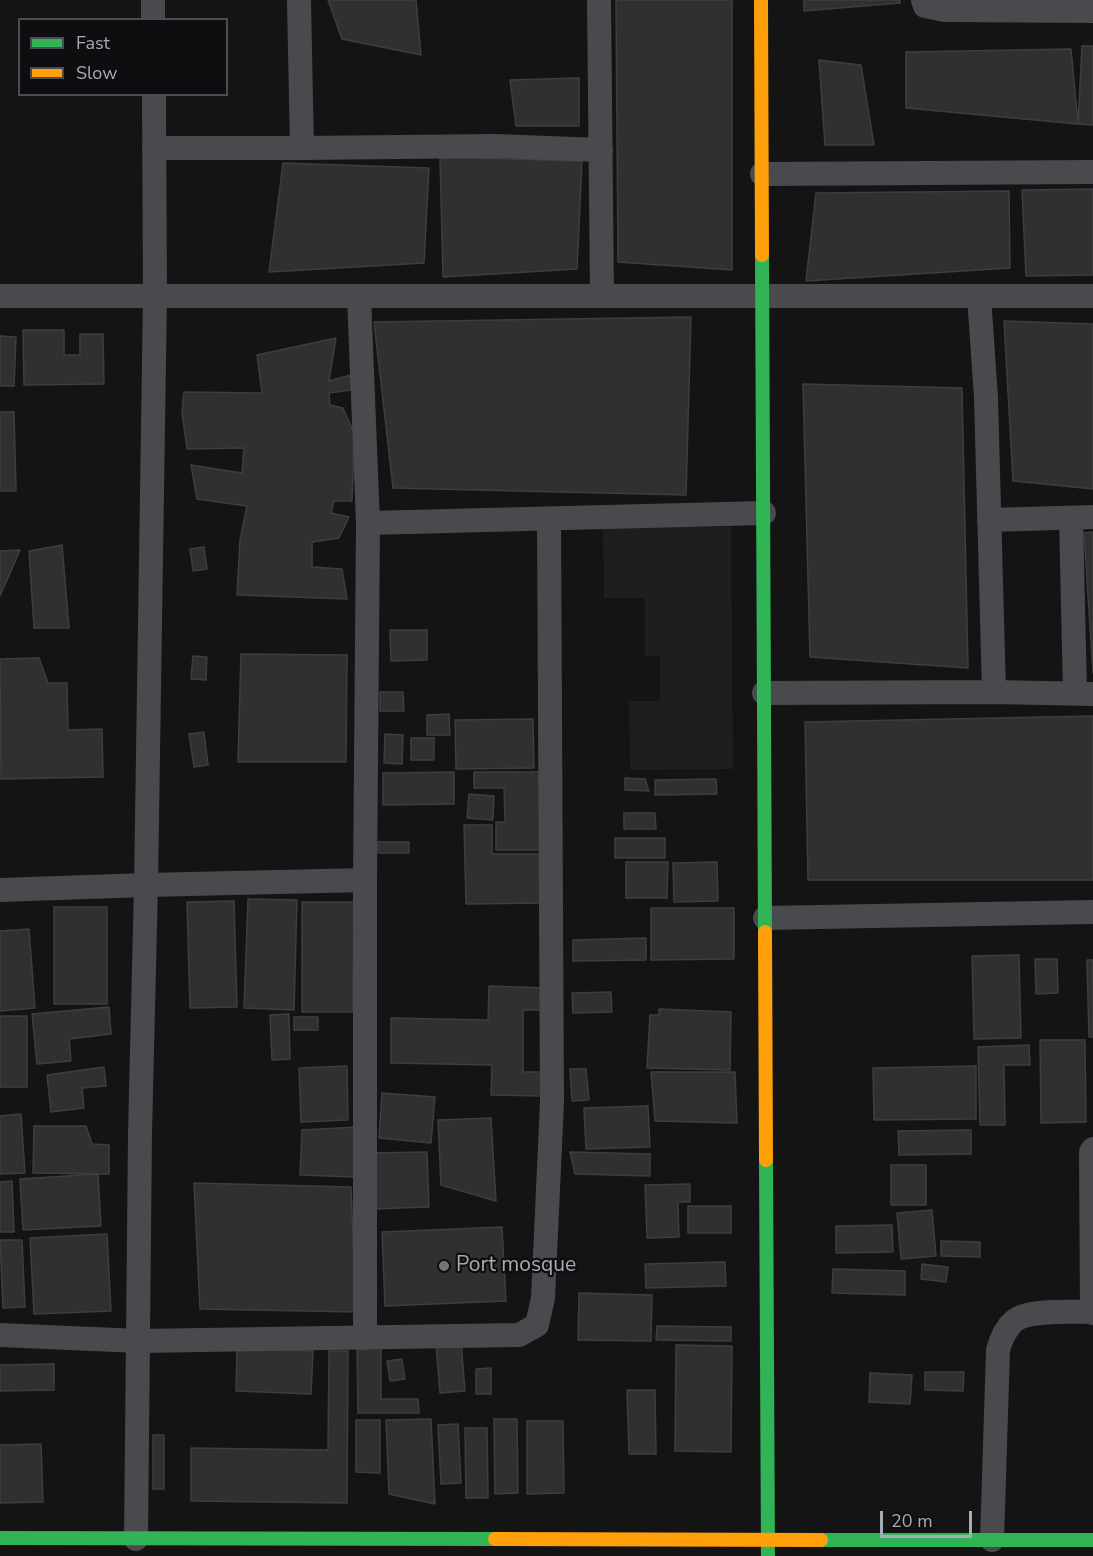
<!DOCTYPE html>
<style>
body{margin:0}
#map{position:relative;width:1093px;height:1556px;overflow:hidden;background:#141414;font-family:"Nunito Sans",sans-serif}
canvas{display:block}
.legend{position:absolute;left:18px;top:18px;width:210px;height:78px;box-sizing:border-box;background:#0e0e10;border:2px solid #4b4d52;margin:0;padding:8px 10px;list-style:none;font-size:18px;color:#a6acb4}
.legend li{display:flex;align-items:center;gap:12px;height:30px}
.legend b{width:30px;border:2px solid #4b4d52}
.scale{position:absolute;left:880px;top:1511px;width:92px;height:27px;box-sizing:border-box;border:3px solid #a6acb4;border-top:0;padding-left:8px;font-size:18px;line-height:21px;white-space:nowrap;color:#a6acb4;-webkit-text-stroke:4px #0e0e10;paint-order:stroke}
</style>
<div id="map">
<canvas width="1093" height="1556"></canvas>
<ul class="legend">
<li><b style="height:8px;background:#30b455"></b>Fast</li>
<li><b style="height:8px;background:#ff9f0a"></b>Slow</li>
</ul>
<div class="scale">20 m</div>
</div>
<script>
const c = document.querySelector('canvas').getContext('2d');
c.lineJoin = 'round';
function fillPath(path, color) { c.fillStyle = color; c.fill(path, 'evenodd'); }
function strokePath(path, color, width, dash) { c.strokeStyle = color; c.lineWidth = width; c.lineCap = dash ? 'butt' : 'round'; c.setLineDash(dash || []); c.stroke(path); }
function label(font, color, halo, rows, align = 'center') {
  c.font = font + ' "Nunito Sans",sans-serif'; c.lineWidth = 4.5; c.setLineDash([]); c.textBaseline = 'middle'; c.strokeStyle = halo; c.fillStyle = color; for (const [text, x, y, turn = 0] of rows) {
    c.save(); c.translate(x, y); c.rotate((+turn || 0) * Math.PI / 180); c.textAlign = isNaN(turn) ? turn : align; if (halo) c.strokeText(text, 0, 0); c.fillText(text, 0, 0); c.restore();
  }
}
const built = new Path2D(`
 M603,527H731L733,769L630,770L629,701H660V656H645V598H604Z`);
const building = new Path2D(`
 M328,0H416L421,55L342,39Z
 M616,0H732V270L618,262Z
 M804,0H900V3L804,11Z
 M1082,46H1093V125L1078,124Z
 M1071,49L1078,124L906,108V52Z
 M819,60L861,65L874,145H825Z
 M579,78V126H516L510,80Z
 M440,157L582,161L577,269L443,277Z
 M283,163L429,168L424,263L269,272Z
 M1093,189V275L1026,276L1022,190Z
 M1009,191L1010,268L806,281L816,193Z
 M691,317L686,495L393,488L374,322Z
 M1004,321L1093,324V489L1013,481Z
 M23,330H64V355H80V334H103L104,384L24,385Z
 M0,336L16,337L14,386H0Z
 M336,338L329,381L351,375V390L329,393L330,405L343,408L354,433L352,501H334L331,513L349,517L339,538L312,542V567L342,569L347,599L237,595L240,540L247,506L197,499L191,465L242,473L244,448L187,449L182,412L184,392L262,393L257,355Z
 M803,384L962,388L968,668L810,657Z
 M0,412H14L16,491H0Z
 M1093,532V673L1084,533Z
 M62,545L69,628H34L29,551Z
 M204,547L207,569L193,571L190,549Z
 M20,550L0,596V551Z
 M390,630H427V660L391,661Z
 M241,654L347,655L346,762H238Z
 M193,656L207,657L206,680L191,679Z
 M39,658L48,683H67L68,730L102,729L103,777L1,779L0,659Z
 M380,692H403L404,711H380Z
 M449,714L450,735H427V715Z
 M1093,716V880H808L805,722Z
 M533,719L534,768L456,769L455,720Z
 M204,732L208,765L194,767L189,734Z
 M385,734L403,735L402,764L384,763Z
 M411,738H434V760H411Z
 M454,772V804L383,805V773Z
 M474,772H546L547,850H496V822H505L504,788H474Z
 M625,778L645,779L649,791L625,790Z
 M716,779L717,794L655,795V780Z
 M469,794L494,796L493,820L467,818Z
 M624,813H655L656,829H624Z
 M464,825H492V854H544L545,903L466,904Z
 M615,838H665V858H615Z
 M378,842H409V853H378Z
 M626,862H668L667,898H626Z
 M717,862L718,901L674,902L673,863Z
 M248,899L297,900L294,1010L244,1008Z
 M234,901L237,1007L190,1008L187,902Z
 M302,902H354L353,1012H302Z
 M54,907H107V1004H54Z
 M651,908H734V959L651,960Z
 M29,929L35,1008L0,1011V931Z
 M646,938V960L573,961V940Z
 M1019,955L1021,1038L974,1039L972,956Z
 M1035,959H1057L1058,993L1036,994Z
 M1087,960H1093V1037H1089Z
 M489,986L546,988L545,1010H523V1072H542L541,1096L491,1095L492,1065L391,1063V1018L488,1020Z
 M611,992L612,1012L573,1013L572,993Z
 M109,1007L111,1034L69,1039L71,1061L37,1064L32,1014Z
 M659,1009L731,1012L730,1070L647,1068L650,1015H659Z
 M289,1014L290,1059L272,1060L270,1015Z
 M0,1016H27V1087H0Z
 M294,1017H318V1030H294Z
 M1040,1040H1085L1086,1122L1041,1123Z
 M1029,1045L1030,1065H1004L1005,1125H980L978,1047Z
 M347,1066L348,1120L301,1122L299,1068Z
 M976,1066V1119L874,1120L873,1068Z
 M104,1067L106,1086L82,1088L84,1108L51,1112L47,1075Z
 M570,1069H586L589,1100L572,1101Z
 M651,1072H735L737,1123L655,1121Z
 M382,1093L435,1097L431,1143L379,1138Z
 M648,1106L650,1147L586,1149L584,1108Z
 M21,1114L25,1173L0,1174V1116Z
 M491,1118L496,1201L441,1185L438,1120Z
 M34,1126H86L92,1144L109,1145V1174L33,1173Z
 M357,1127L355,1177L300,1175L302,1130Z
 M971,1130V1154L899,1155L898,1131Z
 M427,1152L429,1207L371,1209L369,1153Z
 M570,1152L650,1154V1176L575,1174Z
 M891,1165H926V1205H891Z
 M98,1174L101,1226L23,1230L20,1179Z
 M12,1181L14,1232H0V1182Z
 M194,1183L351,1187L356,1312L200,1309Z
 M690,1184V1202H678L679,1237L647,1238L645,1185Z
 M688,1206H731V1233H688Z
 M932,1210L936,1256L901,1259L897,1213Z
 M892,1225L893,1252L836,1253V1226Z
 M502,1227L506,1301L385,1306L382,1232Z
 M107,1234L111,1311L34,1314L30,1238Z
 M0,1240H22L25,1307L3,1308Z
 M941,1241L980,1242V1257L941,1256Z
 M725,1262L726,1286L646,1288L645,1264Z
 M922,1264L948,1267L946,1282L921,1279Z
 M833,1269L905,1271V1295L832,1293Z
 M579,1293L652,1295L651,1341L578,1340Z
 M657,1326L731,1327V1341L656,1340Z
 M461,1342L465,1391L440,1393L436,1344Z
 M676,1345L732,1346L731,1452L675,1451Z
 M357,1346H381V1399H418L419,1413H358Z
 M237,1348L313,1351L311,1394L236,1391Z
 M329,1351H348L347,1503L191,1501V1448L328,1450Z
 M402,1359L405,1379L390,1381L387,1361Z
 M54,1364V1390L0,1391V1365Z
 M491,1368V1394H476V1369Z
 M925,1372H964L963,1391L925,1390Z
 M870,1373L912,1375L910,1404L869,1402Z
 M627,1390H655L656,1454H629Z
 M431,1419L435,1504L389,1494L386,1420Z
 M494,1419H517L518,1493L495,1494Z
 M356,1420H380V1473L356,1472Z
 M527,1421H563L564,1493L527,1494Z
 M458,1424L461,1483L441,1484L438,1425Z
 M465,1428H487L488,1498H466Z
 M153,1435H164V1489H153Z
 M41,1444L43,1502L0,1503V1445Z`);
const street = new Path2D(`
 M153,0V20
 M299,0L302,148
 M599,0L602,295
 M923,0L925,6L945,10L1093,11
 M154,148H302L495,146L601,150
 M762,174L1093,172
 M0,296H1093
 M359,296L368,523L365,880V1338
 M979,296L986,398L994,692
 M1071,518L1075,693
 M989,520L1093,517
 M368,523L764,513
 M764,693L994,692L1093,694
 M0,890L146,885L365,880
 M765,918L1093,912
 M1093,1149L1091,1152L1092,1312L1093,1313
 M0,1335L139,1341L519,1335L537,1325L543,1298L552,1102L549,519
 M136,1539L140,1134L146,885L155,296L154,94
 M992,1540L998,1350C1001,1339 1005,1329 1014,1321C1029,1309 1072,1312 1092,1312`);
const fast = new Path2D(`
 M762,255L765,932
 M766,1160L768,1556
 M0,1538L495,1539
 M821,1540H1093`);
const slow = new Path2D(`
 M761,0L762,255
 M765,932L766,1160
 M495,1539L821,1540`);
const markers = [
 [444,1266,6,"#73777c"]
];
const poiNames = [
 ["Port mosque",456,1266]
];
fillPath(built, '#1e1e20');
fillPath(building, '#303031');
strokePath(building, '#3c3e40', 1.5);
strokePath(street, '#484a4d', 24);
strokePath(fast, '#30b455', 14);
strokePath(slow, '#ff9f0a', 14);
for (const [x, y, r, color] of markers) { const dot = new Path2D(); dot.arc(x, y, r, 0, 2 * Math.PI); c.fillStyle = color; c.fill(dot); strokePath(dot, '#0e0e10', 2); }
label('21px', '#a6acb4', '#0e0e10', poiNames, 'left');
</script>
